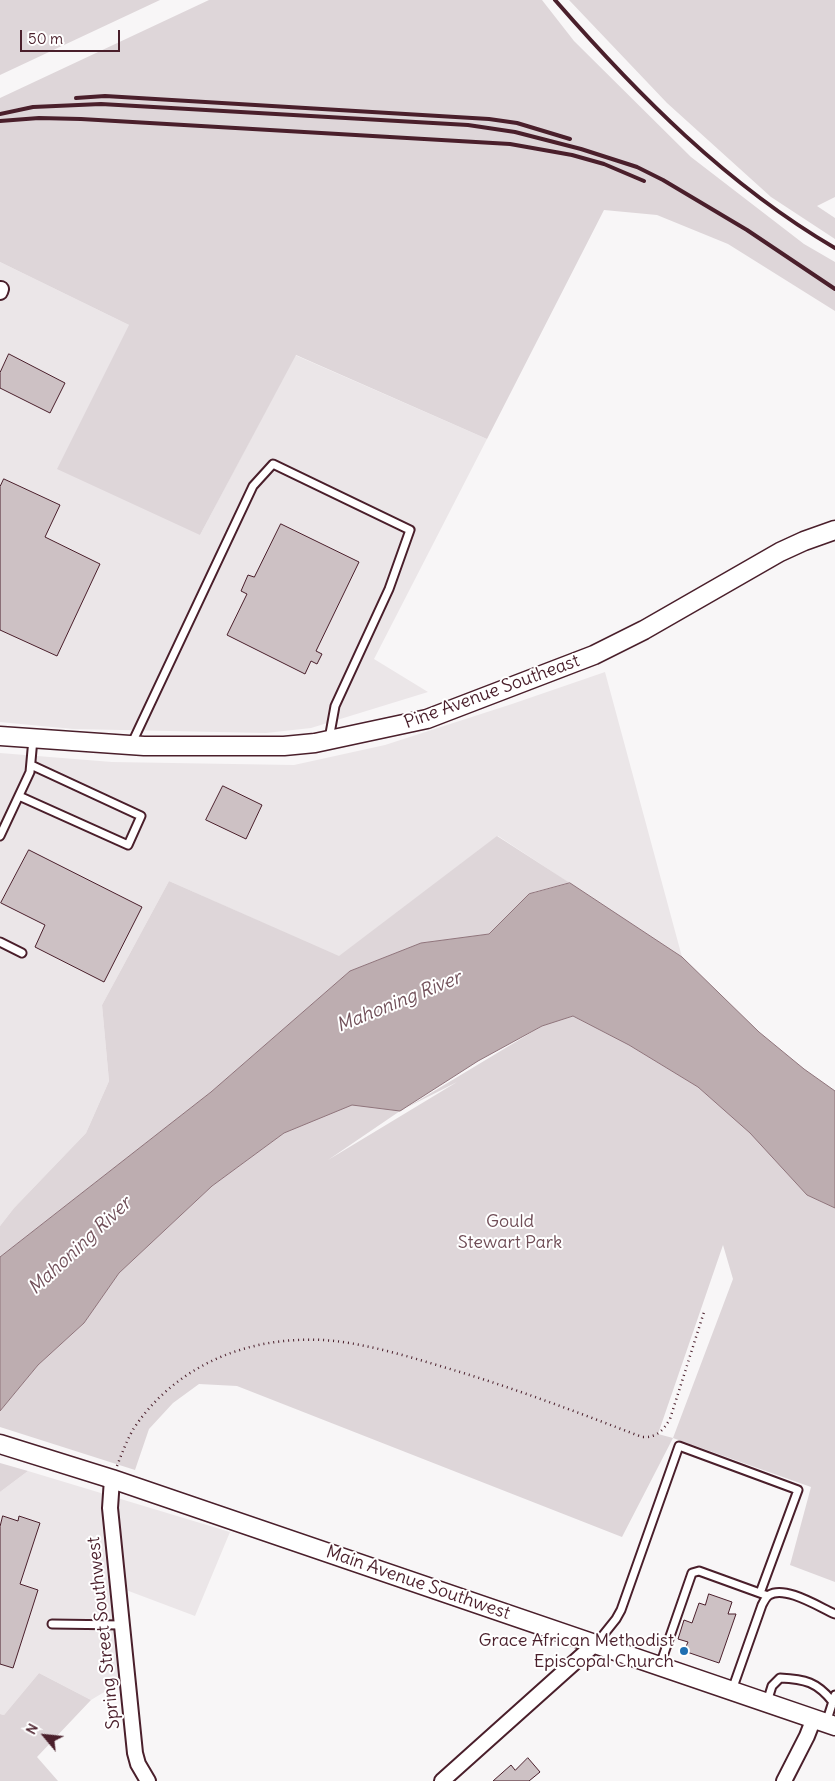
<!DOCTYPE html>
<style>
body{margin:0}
#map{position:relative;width:835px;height:1781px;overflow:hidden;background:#f8f6f7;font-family:Delius,sans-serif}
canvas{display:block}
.north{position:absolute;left:20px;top:1711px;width:50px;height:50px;-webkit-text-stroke:4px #fff;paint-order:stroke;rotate:298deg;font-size:14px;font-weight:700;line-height:20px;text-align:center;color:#4a1f2b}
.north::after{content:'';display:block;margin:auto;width:18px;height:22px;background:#4a1f2b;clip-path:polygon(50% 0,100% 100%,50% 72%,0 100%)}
.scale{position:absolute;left:20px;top:30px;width:100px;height:22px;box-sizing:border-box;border:2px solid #4a1f2b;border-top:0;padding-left:6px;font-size:15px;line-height:18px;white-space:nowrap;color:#4a1f2b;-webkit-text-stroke:4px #fff;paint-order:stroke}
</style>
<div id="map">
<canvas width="835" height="1781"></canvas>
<div class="north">N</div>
<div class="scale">50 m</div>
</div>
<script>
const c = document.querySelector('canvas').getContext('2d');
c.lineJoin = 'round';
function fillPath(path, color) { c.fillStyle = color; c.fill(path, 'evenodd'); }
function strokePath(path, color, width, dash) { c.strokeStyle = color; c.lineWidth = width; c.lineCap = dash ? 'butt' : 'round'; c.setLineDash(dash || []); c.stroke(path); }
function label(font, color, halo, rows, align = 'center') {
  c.font = font + ' Delius,sans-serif'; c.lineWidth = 4; c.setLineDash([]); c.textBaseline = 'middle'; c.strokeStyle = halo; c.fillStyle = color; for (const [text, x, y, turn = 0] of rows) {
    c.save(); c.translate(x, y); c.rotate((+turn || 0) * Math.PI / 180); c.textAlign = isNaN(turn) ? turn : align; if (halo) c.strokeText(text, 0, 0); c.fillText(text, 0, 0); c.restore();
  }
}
const built = new Path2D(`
 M0,262L129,325L200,535L295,355L487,439L374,659L428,692L311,728L266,733L73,729L0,722Z
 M605,672L682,957L498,836L339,957L169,881L102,1005L109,1081L86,1133L14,1208L0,1226V753L112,762L294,765L385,745L512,704Z
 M28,1471L230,1532L195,1616L126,1590L134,1674L91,1700L39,1673L4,1715L0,1714V1492Z`);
const green = new Path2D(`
 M0,0H160L0,75Z
 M209,0H542L574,41L691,157L804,244L835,262V311L728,244L657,215L604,210L487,439L296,355L200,535L57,469L129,325L0,262V98Z
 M569,0H835V197L817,206L835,218V239L771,197L667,103Z
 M497,836L570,883L534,892L489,934L421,943L350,971L211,1092L0,1257V1226L14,1208L86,1133L109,1081L102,1005L169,881L339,956Z
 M573,1016L629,1045L698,1087L750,1132L807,1195L835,1208V1582L790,1565L811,1487L673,1438L622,1537L237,1386L199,1384L173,1403L149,1429L135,1470L0,1427V1411L38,1365L84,1323L119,1273L212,1186L284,1133L352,1104L401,1111L542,1026ZM457,1082L328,1160L400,1111ZM723,1245L733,1279L673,1438L658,1434Z
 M0,1463L28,1471L0,1492Z
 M39,1673L91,1700L37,1757L58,1781H0V1714L4,1715Z`);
const water = new Path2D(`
 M570,883L682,957L759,1032L804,1069L835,1091V1208L807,1195L750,1133L698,1087L629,1045L573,1016L542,1026L478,1061L400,1111L352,1105L284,1133L212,1186L119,1273L84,1323L38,1365L0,1411V1257L211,1092L350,971L421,943L489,934L529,894Z`);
const building = new Path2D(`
 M9,354L65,383L50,413L0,388V373Z
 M4,479L60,505L45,537L100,564L57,656L0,630V487Z
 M281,524L359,562L316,651L322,654L317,664L311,661L305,674L227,635L247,594L241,591L248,575L254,577Z
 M223,786L262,805L246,839L206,820Z
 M29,850L142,907L104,982L35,947L45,925L1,903Z
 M3,1516L18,1521L19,1516L40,1523L20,1584L38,1590L13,1668L0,1664V1527Z
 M709,1594L732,1602L728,1614H736L719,1663L684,1651L688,1642L678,1639L684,1620L692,1623L699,1603L705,1605Z
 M528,1758L540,1772L529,1781H493L511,1765L515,1770Z`);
const path = new Path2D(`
 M117,1466C122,1453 127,1440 134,1428C179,1361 257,1333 335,1341C377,1346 420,1360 460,1372C522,1391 582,1414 642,1437C656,1438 663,1431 670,1419L704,1312`);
const service = new Path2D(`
 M131,745L253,486L273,464L410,530L389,589L335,706L329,739
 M19,796L128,845L141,816L31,765
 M0,836L30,772L33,739
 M0,942L22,953
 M52,1624L122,1625
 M596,1644L616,1619L621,1610L679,1446L798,1490L760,1593
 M660,1665L692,1573L699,1571L768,1596
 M732,1690L762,1605C764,1601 766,1597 769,1595C785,1585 819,1607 835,1614
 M767,1702L772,1686L780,1678C805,1679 817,1682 833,1702
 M826,1723L835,1695`);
const minor = new Path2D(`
 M0,292L1,289
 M112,1479L110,1508L135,1753L138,1764L148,1781
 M442,1781L595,1644
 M784,1781L807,1736L814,1718`);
const tertiary = new Path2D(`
 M0,736L144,746H284L315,743L427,719L594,655L644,630L780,552L804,541L835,530
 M0,1444L112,1479L835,1726`);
const rail = new Path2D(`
 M555,0C637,94 727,185 835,248
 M76,98L105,96L489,119L517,123L570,139
 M0,114L33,107L101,104L468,125L515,132L581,149L637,167L663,180L747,230L835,289
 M0,121L39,118L81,119L510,144L572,155L604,164L644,181`);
const markers = [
 [684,1651,5,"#1f6fb2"]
];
const streetNames = [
 ["Pine Avenue Southeast",492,692,-20],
 ["Main Avenue Southwest",418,1583,19],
 ["Spring Street Southwest",104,1633,-96]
];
const parkNames = [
 ["Gould",510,1222],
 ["Stewart Park",510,1243]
];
const poiNames = [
 ["Grace African Methodist",674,1641],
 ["Episcopal Church",674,1662]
];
const waterNames = [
 ["Mahoning River",399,1002,-22],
 ["Mahoning River",80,1246,-43]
];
fillPath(built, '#ebe6e8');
fillPath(green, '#ded6d9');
fillPath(water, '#bdadb0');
strokePath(water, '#8f747b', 1);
fillPath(building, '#cdc1c4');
strokePath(building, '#4a1f2b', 1);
strokePath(service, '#4a1f2b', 11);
strokePath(minor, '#4a1f2b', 18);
strokePath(tertiary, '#4a1f2b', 21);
strokePath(path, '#4a1f2b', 2.5, [1, 4]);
strokePath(service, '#fff', 7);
strokePath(minor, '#fff', 14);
strokePath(tertiary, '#fff', 18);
strokePath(rail, '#4a1f2b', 4);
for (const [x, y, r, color] of markers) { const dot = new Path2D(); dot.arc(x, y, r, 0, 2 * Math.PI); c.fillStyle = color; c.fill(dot); strokePath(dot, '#fff', 2); }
label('18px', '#4a1f2b', '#fff', streetNames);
label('18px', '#6f4d56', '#fff', parkNames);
label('18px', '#4a1f2b', '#fff', poiNames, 'right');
label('italic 19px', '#72515a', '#fff', waterNames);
</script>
